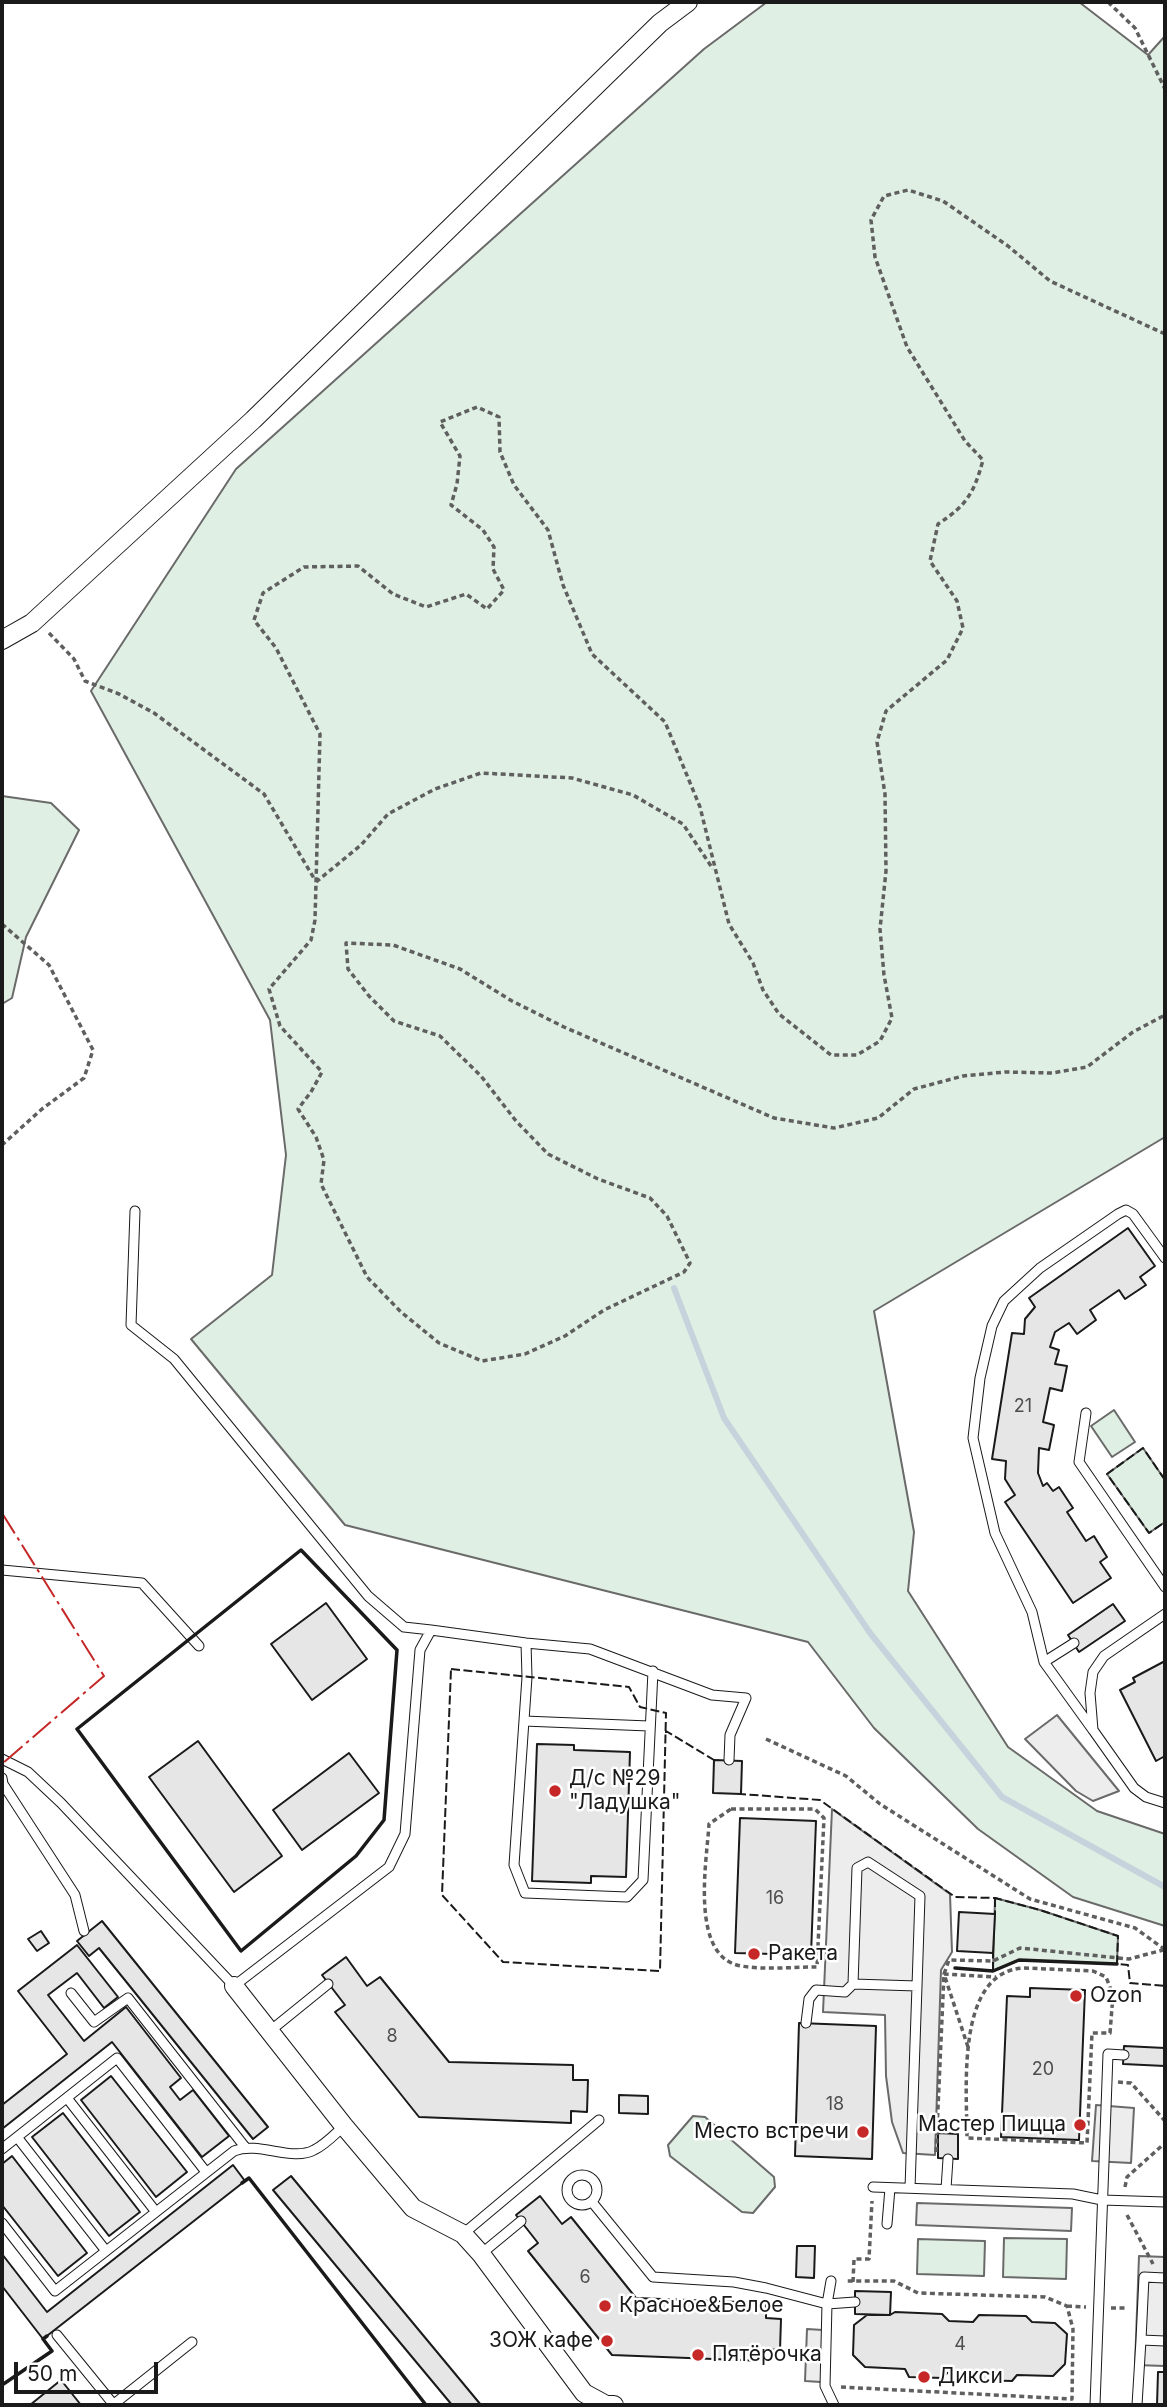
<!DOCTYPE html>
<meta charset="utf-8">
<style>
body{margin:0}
#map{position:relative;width:1167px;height:2407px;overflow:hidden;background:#fff;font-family:Inter,sans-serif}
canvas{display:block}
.frame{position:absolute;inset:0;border:4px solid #1a1a1a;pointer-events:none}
.scale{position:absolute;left:14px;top:2362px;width:144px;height:32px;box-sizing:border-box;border:4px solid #1a1a1a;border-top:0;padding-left:9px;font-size:21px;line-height:24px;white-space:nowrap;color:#1a1a1a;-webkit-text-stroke:5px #fff;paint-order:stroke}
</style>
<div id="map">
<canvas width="1167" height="2407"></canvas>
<div class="frame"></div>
<div class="scale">50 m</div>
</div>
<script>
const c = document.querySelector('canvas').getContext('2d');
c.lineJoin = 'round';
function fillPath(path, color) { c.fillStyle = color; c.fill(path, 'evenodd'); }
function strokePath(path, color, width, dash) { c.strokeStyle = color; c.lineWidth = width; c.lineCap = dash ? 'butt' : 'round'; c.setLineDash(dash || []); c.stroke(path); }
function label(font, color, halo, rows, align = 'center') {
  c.font = font + ' Inter,sans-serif'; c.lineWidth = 5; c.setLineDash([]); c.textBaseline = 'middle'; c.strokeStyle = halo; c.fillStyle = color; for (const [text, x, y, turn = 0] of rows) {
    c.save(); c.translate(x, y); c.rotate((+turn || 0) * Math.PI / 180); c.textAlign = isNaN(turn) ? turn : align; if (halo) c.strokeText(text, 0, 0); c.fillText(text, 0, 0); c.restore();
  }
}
const green = new Path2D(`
 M767,2H1079L1148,55L1165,36V1137L874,1311L914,1532L908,1591L1008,1747L1097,1811L1165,1834V1926L1073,1897L978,1829L874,1728L808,1642L345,1525L191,1339L272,1275L286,1155L270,1020L91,691L236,469L704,49Z
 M2,796L51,803L79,830L26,937L12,998L2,1004Z
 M1114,1410L1135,1442L1112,1457L1091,1426Z
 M1143,1448L1165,1480V1522L1149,1533L1107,1474Z
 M995,1898L1040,1910L1118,1936L1117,1964L1019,1960L993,1971Z
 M693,2116L705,2117L774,2177L775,2187L753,2213L742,2212L670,2156L668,2145Z
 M1004,2238L1067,2239L1066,2279L1003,2277Z
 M918,2239L985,2241L984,2276L917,2274Z`);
const parking = new Path2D(`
 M1057,1715L1119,1791L1093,1801L1076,1791L1025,1739Z
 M832,1809L950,1894L952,1952L941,1970L935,2155L903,2153L892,2122L886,2076L885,2015L823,2012Z
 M1096,2105L1134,2108L1131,2163L1092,2161Z
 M917,2203L1072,2208L1071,2231L916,2225Z
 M1139,2256L1165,2257V2366L1135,2365Z
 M807,2329L823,2330L821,2382L805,2381Z`);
const stream = new Path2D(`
 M674,1288L724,1418L870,1633L1002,1797L1165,1887`);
const building = new Path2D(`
 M1128,1228L1155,1266L1140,1277L1146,1285L1125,1299L1119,1290L1090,1310L1096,1320L1077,1334L1069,1323L1055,1332L1050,1347L1059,1350L1055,1364L1067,1366L1062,1391L1050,1388L1043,1422L1054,1425L1049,1450L1039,1448L1038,1473L1043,1486L1047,1483L1053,1491L1059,1487L1073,1508L1067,1512L1086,1541L1094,1536L1107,1557L1100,1562L1111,1578L1073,1603L1005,1502L1015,1495L1005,1479L1006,1461L992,1459L1012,1333L1024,1334L1025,1319L1035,1307L1029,1298Z
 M326,1603L367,1659L312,1700L271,1644Z
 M1113,1604L1125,1621L1079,1652L1068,1635Z
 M1165,1661V1756L1156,1761L1120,1690L1135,1682L1133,1678Z
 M198,1741L282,1856L234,1892L149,1777Z
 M537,1744L574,1745V1750L630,1752L626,1877L591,1876V1883L532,1881Z
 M349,1753L379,1793L302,1850L273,1810Z
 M714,1760L742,1761L741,1794L713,1793Z
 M740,1818L816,1821L811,1955L735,1953Z
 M959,1912L995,1914L993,1953L957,1951Z
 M102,1921L268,2127L253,2139L99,1948L89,1956L77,1941Z
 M41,1931L49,1943L37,1951L28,1939Z
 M77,1945L118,1997L104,2008L77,1973L48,1995L84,2041L126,2007L181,2078L170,2087L180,2100L193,2090L229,2136L202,2157L112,2042L2,2129V2105L67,2054L18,1991Z
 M346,1957L367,1986L380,1977L449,2062L573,2065V2080H588L587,2112L571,2111V2123L419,2117L335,2012L345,2005L322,1975Z
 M1030,1988L1085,1990L1079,2140L1001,2137L1007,1996L1030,1997Z
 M799,2023L876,2026L872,2159L795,2156Z
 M1124,2046L1165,2048V2066L1123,2064Z
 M111,2076L187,2172L156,2197L81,2100Z
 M619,2095L648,2096V2114L619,2113Z
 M63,2113L140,2212L109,2236L32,2137Z
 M938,2133L958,2134V2159L938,2158Z
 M12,2156L87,2253L58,2276L2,2205V2164Z
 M233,2165L245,2181L43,2339L2,2286V2254L47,2312Z
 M291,2176L481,2405H452L273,2190Z
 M540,2196L562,2224L571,2217L636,2298L766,2303V2318L781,2319L780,2350L765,2349L764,2361L612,2355L528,2251L538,2243L516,2215Z
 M797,2246H815L814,2278L796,2277Z
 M855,2291L891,2292L890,2315L855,2314Z
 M895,2312L942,2314L949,2321L973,2322L979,2315L1026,2316L1032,2322L1055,2323L1067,2334L1065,2364L1053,2376L1017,2375L1012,2381L973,2380L970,2374L947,2373L943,2378L909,2377L905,2369L865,2367L853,2355L854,2325L867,2315H890Z
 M1158,2372H1165V2405H1157Z
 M61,2380L81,2405H30Z`);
const path = new Path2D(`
 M1108,2L1135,28L1165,89
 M1165,334L1050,281L1008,246L943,201L908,190L884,196L871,220L875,257L907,347L965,441L983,460C974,493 967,505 938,524L930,561L957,601L963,628L947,660L886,711L877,742L885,794L886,871L880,929L884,975L892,1018L880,1041L857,1055H831L779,1014L763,990L753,963L729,924L700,807L665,722L592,654L563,585L548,530L514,485L500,452L499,417L477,407L440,422L460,456L457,484L451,505L483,530L494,547L493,569L504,590L487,609L466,594L426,607L393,594L358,566L304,567L263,593L254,620L276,648L320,734L315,920L311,940L269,989L280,1026L322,1072L311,1092L298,1109L316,1137L324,1160L321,1184L367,1277L401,1312L439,1343L482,1361L525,1354L565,1336L604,1310L684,1272L690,1263L667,1216L650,1198L598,1179L548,1154L516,1121L481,1076L440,1036L394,1021L369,996L348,969L346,943L393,945L460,969L512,1001L564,1027L774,1118L834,1128L878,1118L914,1089L963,1076L1005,1072L1052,1073L1087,1067L1133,1032L1165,1015
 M49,633L74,659L85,681L119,694L154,713L264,794L315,880
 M316,882L361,845L388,814L435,789L481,773L572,778L633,795L683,824L713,869
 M2,924L49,965L93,1050L84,1078L42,1109L2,1145
 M766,1739L846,1776L880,1804L1030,1899L1135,1928L1164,1949
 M731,1809H815L824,1818L817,1967C793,1967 765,1970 741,1966C689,1957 707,1860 709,1824Z
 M1024,1968L1093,1971L1106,1977L1113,1995L1110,2033H1092L1087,2143L967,2138C967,2090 955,1971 1024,1968Z
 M968,2047L944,1974L996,1977
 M1118,2082L1131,2083L1165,2121
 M936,2152L944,1974L949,1960L993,1961L1020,1948L1129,1959L1163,1950
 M1125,2187L1127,2177L1165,2143
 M1127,2215L1153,2264
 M853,2282L854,2259H869L872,2201
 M1067,2306L1086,2307
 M1111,2308H1128
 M841,2387L1072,2399L1073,2329L1067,2306L1045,2297L918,2293L894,2281H845`);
const lane = new Path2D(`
 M135,1211L131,1325L174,1359L368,1596L404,1627L431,1630
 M1086,1413L1079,1462L1165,1587
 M2,1570L142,1583L199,1646
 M1165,1614L1104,1656L1093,1672L1090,1693L1093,1730L1134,1788L1146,1797L1165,1803
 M526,1643L527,1677L514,1865L525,1893L627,1897L643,1880L653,1671
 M1044,1662L1074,1643
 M524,1721L649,1726
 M1093,1730L1044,1662L1032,1612L995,1533L973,1438L980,1378L992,1326L1004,1301L1040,1268L1118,1214L1126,1210L1133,1214L1165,1258
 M2,1759L28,1772L61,1803L234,1986L389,1867L405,1834L420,1650L431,1630L526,1643L590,1649L712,1695L746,1698L730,1735L729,1760
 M2,1778L3,1784L75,1895L84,1931
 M71,1993L94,2022L128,1998L245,2147
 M806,2023L809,1999L816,1990L845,1992L853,1984
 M270,2031L328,1984
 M67,2098L156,2212
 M17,2137L106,2251
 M2,2149L117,2058L206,2172
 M567 2190a15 15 0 1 1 30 0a15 15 0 1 1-30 0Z
 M873,2187L1073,2194L1102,2200L1165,2202
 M910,2188L917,1986L853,1984L857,1868L868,1862L920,1896L917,1986
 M946,2189L948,2159
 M592,2202L653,2277L734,2282L766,2288L827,2304L855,2302
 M2,2223L55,2291L234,2151C259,2141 292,2162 314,2150C325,2145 335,2134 344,2126
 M887,2224L890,2188
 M463,2234L599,2120
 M481,2254L521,2221
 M831,2281L827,2304L825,2386L834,2405
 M57,2335L114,2405
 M1141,2340L1144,2277L1165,2278
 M114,2404L192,2342
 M1095,2405L1108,2054L1124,2055
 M1137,2405L1141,2340L1165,2341`);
const street = new Path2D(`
 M2,640L32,623L253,420L660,23L688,2
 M234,1986L344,2126L413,2208L463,2234L481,2254L584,2393L606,2405H614`);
const fence = new Path2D(`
 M1165,1480L1143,1448L1107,1474L1149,1533L1165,1522
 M451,1669L629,1687L640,1707L666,1713L660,1971L503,1962L442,1895Z
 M666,1733V1731L714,1760H719
 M741,1790V1794L820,1800L955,1897L995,1898L1040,1910L1118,1936L1117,1964L1128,1965L1130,1983L1165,1986
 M995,1898V1914
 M993,1971V1953`);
const wall = new Path2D(`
 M301,1550L397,1650L384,1820L356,1856L241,1951L77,1729Z
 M955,1968L993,1971L1019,1960L1117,1964
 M242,2183L249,2178L426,2405
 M2,2385L52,2351L43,2339L47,2336`);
const power = new Path2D(`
 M2,1513L104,1676L2,1764`);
const markers = [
 [555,1791,7,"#c62828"],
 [754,1954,7,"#c62828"],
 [1076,1996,7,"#c62828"],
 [1080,2125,7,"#c62828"],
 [863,2132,7,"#c62828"],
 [605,2306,7,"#c62828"],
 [607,2341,7,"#c62828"],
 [698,2355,7,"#c62828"],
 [924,2377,7,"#c62828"]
];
const numberNames = [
 ["21",1023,1407],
 ["16",775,1899],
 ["8",392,2037],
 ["20",1043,2070],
 ["18",835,2105],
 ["6",585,2278],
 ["4",960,2345]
];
const poiNames = [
 ["Д/с №29",569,1779],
 ["\"Ладушка\"",569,1803],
 ["Ракета",768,1954],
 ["Ozon",1090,1996],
 ["Мастер Пицца",1066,2125,"right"],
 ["Место встречи",849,2132,"right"],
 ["Красное&Белое",619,2306],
 ["ЗОЖ кафе",593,2341,"right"],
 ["Пятёрочка",712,2355],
 ["Дикси",938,2377]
];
fillPath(green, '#e0efe3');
strokePath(green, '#6a6a6a', 2);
fillPath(parking, '#ededed');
strokePath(parking, '#6a6a6a', 2);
strokePath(stream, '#c6d2dc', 6);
fillPath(building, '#e6e6e6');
strokePath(building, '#1a1a1a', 2);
strokePath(lane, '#1a1a1a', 11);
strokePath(street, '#1a1a1a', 20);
strokePath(path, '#5f5f5f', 3.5, [5, 3.5]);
strokePath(lane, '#fff', 9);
strokePath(street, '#fff', 18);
strokePath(fence, '#1a1a1a', 2, [9, 3.5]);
strokePath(wall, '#1a1a1a', 3.5);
strokePath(power, '#c62828', 2, [24, 5, 3.5, 5]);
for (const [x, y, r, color] of markers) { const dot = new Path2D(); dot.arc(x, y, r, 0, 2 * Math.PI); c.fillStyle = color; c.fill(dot); strokePath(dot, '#fff', 2.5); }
label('18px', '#4d4d4d', null, numberNames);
label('21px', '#1a1a1a', '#fff', poiNames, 'left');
</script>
